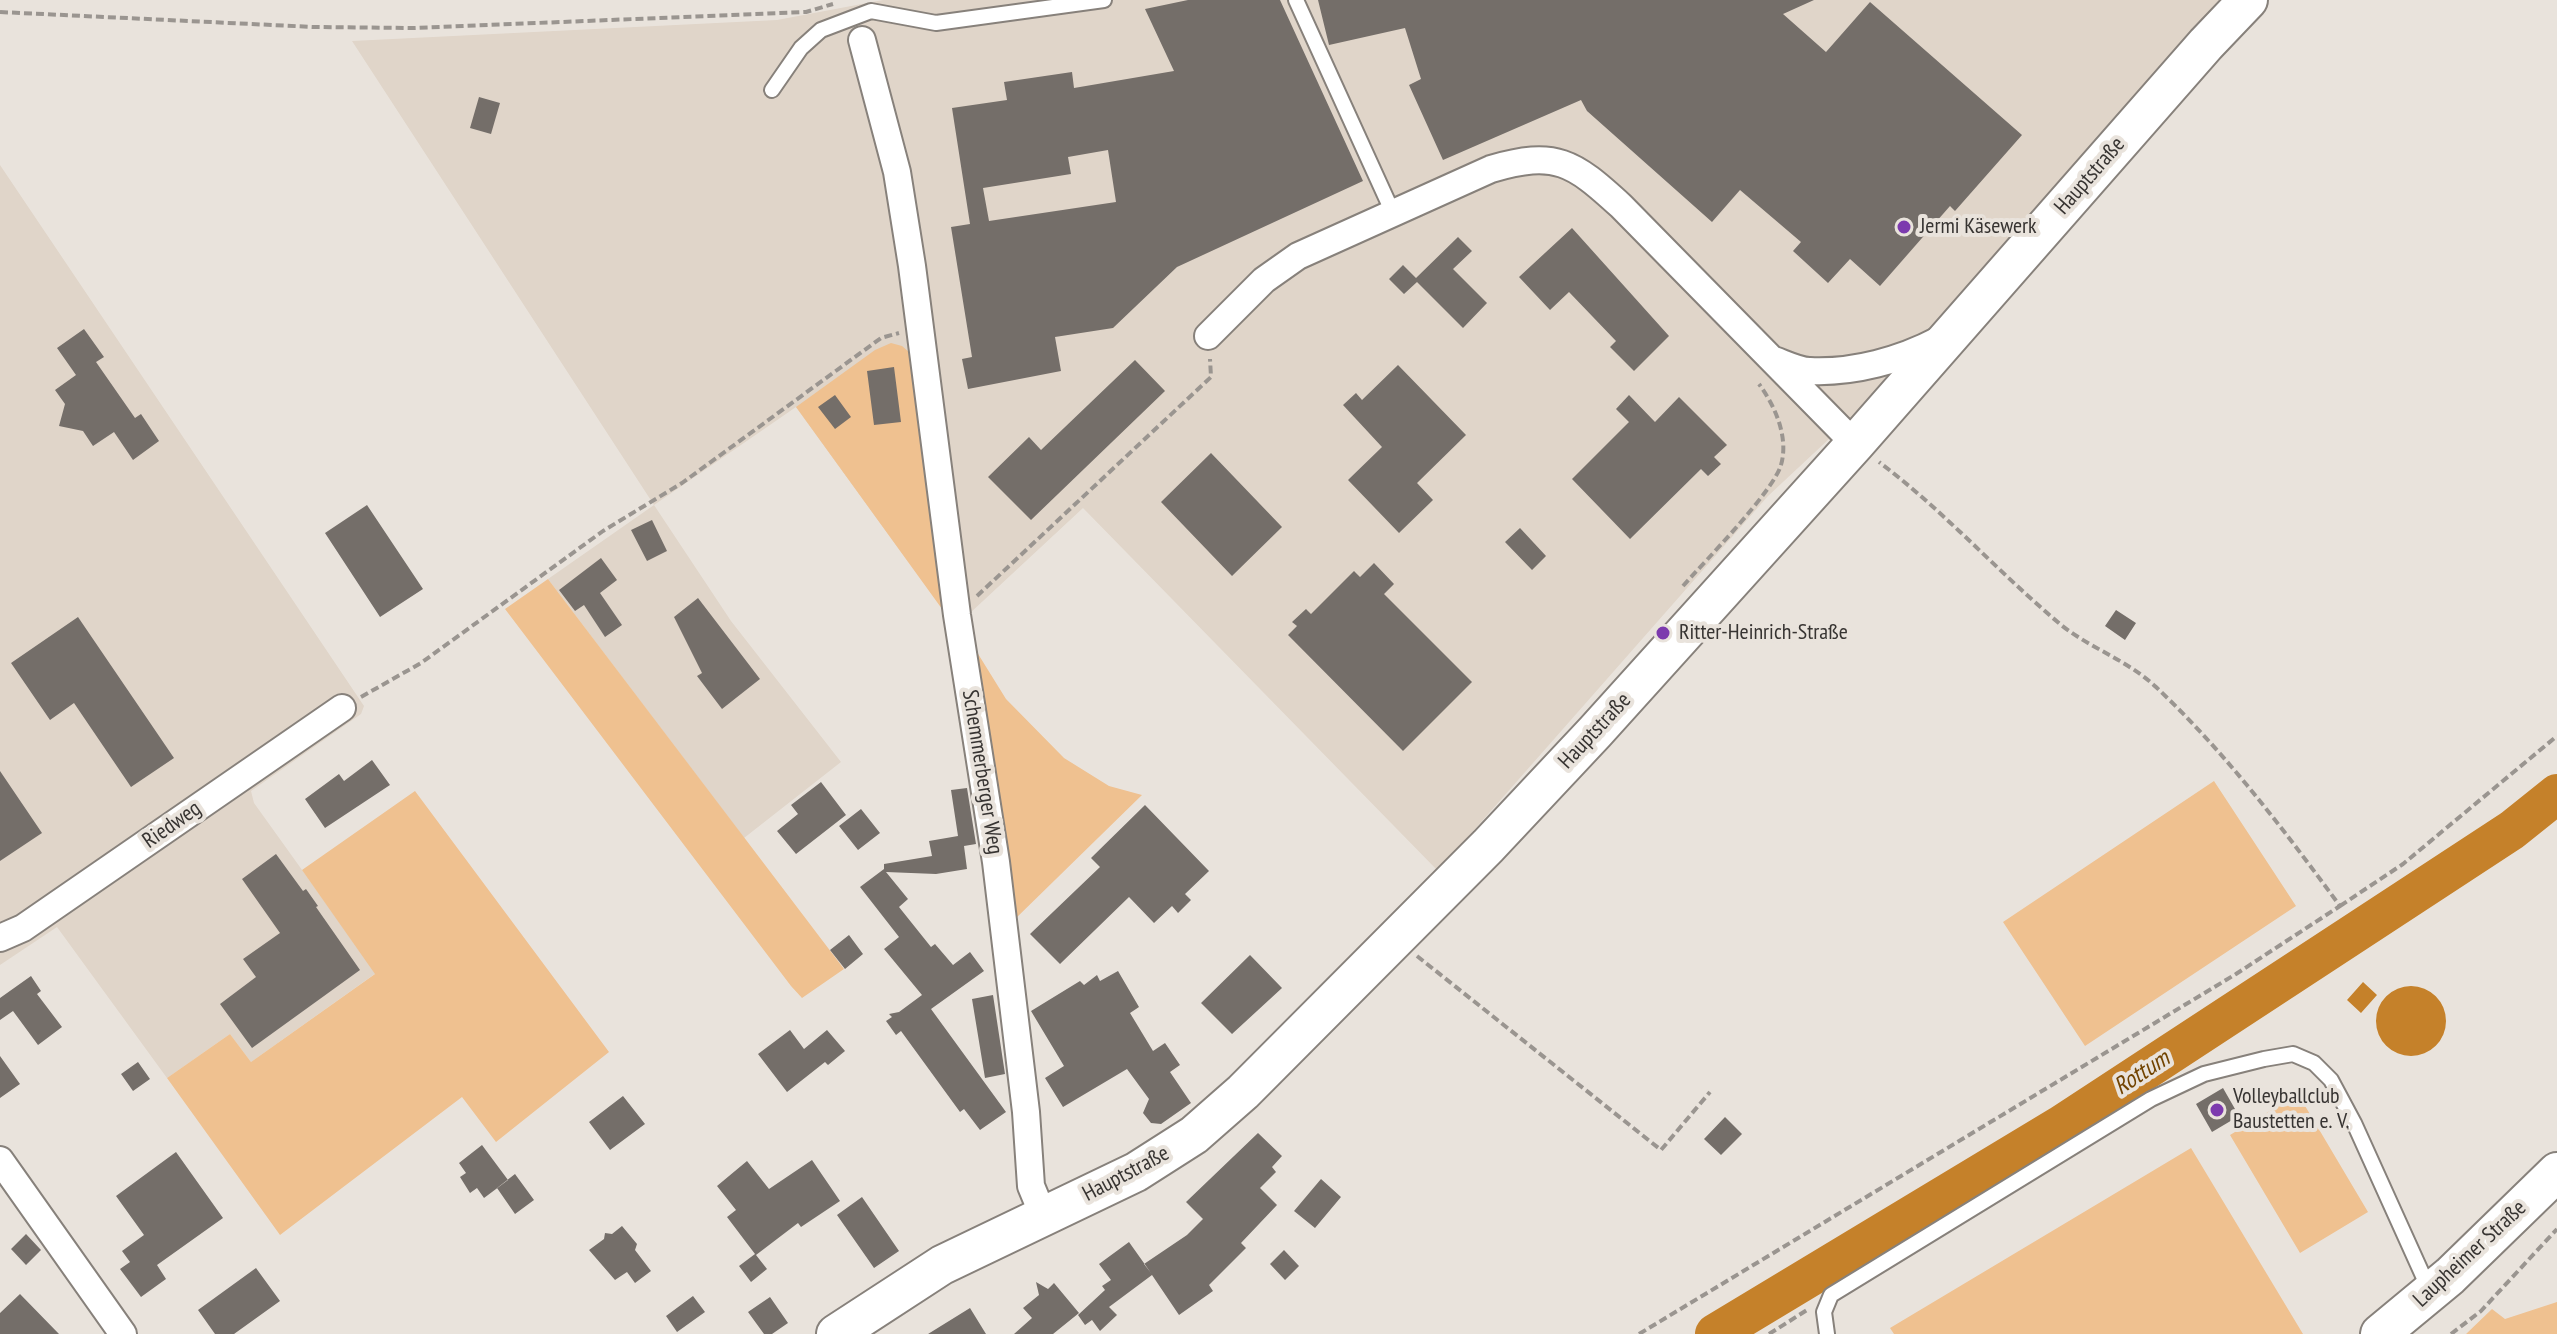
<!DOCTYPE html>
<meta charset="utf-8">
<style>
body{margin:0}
canvas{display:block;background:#e9e3dc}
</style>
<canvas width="2557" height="1334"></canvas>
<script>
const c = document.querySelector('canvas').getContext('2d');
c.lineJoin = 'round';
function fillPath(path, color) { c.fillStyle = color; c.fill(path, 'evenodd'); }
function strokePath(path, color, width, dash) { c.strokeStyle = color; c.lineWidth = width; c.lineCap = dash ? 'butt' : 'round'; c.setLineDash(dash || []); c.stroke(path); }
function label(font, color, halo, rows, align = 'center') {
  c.font = font + ' "PT Sans Narrow",sans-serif'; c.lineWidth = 8; c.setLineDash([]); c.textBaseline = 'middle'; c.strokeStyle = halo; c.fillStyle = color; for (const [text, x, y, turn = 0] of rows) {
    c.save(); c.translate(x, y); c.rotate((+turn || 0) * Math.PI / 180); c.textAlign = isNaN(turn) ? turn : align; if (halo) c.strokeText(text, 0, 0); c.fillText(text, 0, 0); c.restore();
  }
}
const built = new Path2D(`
 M883,0H2223L1859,411L1768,496L1438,871L1083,508L969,614L950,619L796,407L654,505L731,621L841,762L744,838L548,579L654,505L352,41L777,20Z
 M0,165L364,706L361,714L251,791L254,803L376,973L251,1062L230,1034L167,1078L57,927L0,965Z`);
const green = new Path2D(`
 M891,343L902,346L917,359L950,620L796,407L875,350Z
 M548,579L844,969L802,998L791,986L505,609Z
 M975,649L1006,699L1064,758L1109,786L1142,795L1012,922Z
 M2214,781L2296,906L2085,1046L2003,922Z
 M415,791L609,1052L496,1142L462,1097L280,1235L167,1078L230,1034L251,1062L375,974L302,870Z
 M2298,1094L2368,1212L2300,1253L2230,1135Z
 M2191,1148L2303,1334H1894L1890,1328Z
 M2557,1302V1334H2466L2492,1309L2505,1319Z`);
const water = new Path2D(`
 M2363,982L2377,995L2361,1013L2347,1000Z
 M2376 1021a35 35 0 1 1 70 0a35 35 0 1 1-70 0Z`);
const river = new Path2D(`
 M1715,1334L2060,1126L2512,830L2557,794`);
const building = new Path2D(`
 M1188,0H1280L1363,181L1177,267L1113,328L1055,337L1061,371L968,389L962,359L972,357L951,227L970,224L952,108L1007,100L1004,82L1072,72L1074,88L1174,71L1145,9ZM1108,150L1116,202L989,221L983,188L1071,174L1068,157Z
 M1318,0H1814L1783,14L1826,52L1870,2L2022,135L1955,211L1950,206L1880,286L1850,259L1828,283L1793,251L1801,242L1740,190L1712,222L1587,111L1581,100L1443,160L1409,85L1421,79L1405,28L1329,45Z
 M479,97L500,103L491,134L470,128Z
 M1572,228L1669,336L1634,371L1610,347L1616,341L1569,292L1550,310L1519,277Z
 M1458,237L1472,251L1453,269L1487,303L1463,328L1417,282L1404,294L1389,279L1403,265L1416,278Z
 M84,329L104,357L96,362L135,418L141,414L159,441L133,460L114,432L93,446L83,431L59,426L65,404L55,390L76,375L57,348Z
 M1135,360L1165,391L1031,520L988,477L1029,437L1041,450Z
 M1398,365L1466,435L1417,483L1433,500L1399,533L1348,480L1382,447L1343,405L1356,393L1362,400Z
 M894,367L901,422L874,425L867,371Z
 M835,395L851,417L835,429L818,407Z
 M1629,395L1655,422L1679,397L1727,445L1714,457L1721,464L1708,476L1701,469L1630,539L1572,479L1629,422L1616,409Z
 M1211,453L1282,527L1232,576L1161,502Z
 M367,505L423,589L380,617L325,533Z
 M652,520L667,551L647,561L631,530Z
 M1520,528L1546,556L1532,570L1505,542Z
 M601,558L617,580L600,593L622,625L605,637L584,605L575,611L559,590Z
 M1374,563L1394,584L1384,594L1472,682L1403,751L1288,635L1297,626L1292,622L1306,609L1311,614L1354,571L1360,577Z
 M698,598L760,679L722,709L697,676L702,673L674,617Z
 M2116,610L2136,623L2125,640L2105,626Z
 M78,617L174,758L131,787L74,703L50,720L11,663Z
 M372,760L390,785L325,828L305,799L339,774L344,781Z
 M0,771L42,833L0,861Z
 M821,782L846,815L796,854L777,831L798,814L791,805Z
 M967,788L976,844L964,846L967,869L936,874L886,872L908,899L899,907L931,947L935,944L953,965L970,952L984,971L931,1009L1006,1112L980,1130L964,1109L960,1112L901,1031L896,1035L886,1021L892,1017L889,1014L899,1012L922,995L884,949L899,937L860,887L884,869V864L932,856L929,841L958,836L951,790Z
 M1145,805L1209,871L1185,894L1191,900L1178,913L1172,906L1154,923L1129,897L1060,964L1030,934L1100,867L1091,858Z
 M861,809L880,833L858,850L839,826Z
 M276,854L303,891L306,889L318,906L316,907L360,970L252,1048L220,1004L256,977L243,959L280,933L242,879Z
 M849,935L863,954L845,969L830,950Z
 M1250,955L1282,988L1232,1034L1201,1003Z
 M1118,971L1139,1007L1130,1013L1153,1051L1165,1043L1180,1065L1170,1072L1191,1103L1161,1124L1151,1123L1143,1113L1149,1099L1127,1069L1063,1107L1045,1078L1064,1066L1031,1011L1080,981L1084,985L1097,975L1100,981Z
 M31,976L41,991L37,994L62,1027L38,1045L13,1011L0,1020V998Z
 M993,995L1005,1074L985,1078L972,999Z
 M790,1030L804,1049L827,1030L845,1051L828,1065L825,1062L787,1092L758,1054Z
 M0,1056L20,1084L0,1098Z
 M138,1062L150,1079L133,1091L121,1074Z
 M2223,1088L2239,1116L2212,1132L2196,1104Z
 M623,1096L645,1124L610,1150L589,1122Z
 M1725,1117L1742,1134L1721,1155L1704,1139Z
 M1258,1133L1282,1156L1272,1167L1276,1172L1260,1188L1277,1205L1241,1243L1246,1248L1209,1285L1213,1291L1179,1315L1152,1275L1109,1307L1117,1315L1100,1331L1092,1320L1085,1325L1078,1315L1105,1290L1102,1286L1111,1280L1099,1264L1129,1242L1151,1273L1144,1264L1187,1235L1203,1219L1186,1202Z
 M482,1145L508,1180L484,1198L477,1188L470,1193L460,1177L466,1173L459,1163Z
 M176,1152L223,1218L157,1265L166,1279L141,1297L120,1269L130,1262L122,1251L144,1235L116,1196Z
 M812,1160L840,1201L801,1227L798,1223L756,1255L767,1269L751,1282L739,1266L755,1254L727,1217L736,1210L717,1186L747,1161L769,1189Z
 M515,1174L534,1200L515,1214L497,1188Z
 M1321,1179L1341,1197L1315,1228L1294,1211Z
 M862,1197L899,1251L874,1268L837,1215Z
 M622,1226L637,1244L635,1250L651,1271L635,1283L627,1272L615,1280L589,1250L604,1239L605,1233L612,1234Z
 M26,1234L41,1250L26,1265L11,1249Z
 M1284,1250L1299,1266L1285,1280L1270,1264Z
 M256,1268L280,1301L234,1334H215L198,1310Z
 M1036,1282L1048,1289L1054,1283L1079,1313L1053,1334H1014L1032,1318L1023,1308L1039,1295Z
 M20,1294L59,1334H0V1313Z
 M693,1296L705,1312L677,1332L666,1316Z
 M770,1297L788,1323L772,1334H764L748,1312Z
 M970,1308L986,1334H928Z`);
const path = new Path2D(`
 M0,12L314,27L414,28L806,12L833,4
 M1683,586C1705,561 1773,492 1781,465C1789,437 1775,406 1759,384
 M977,596L1211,377L1210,359
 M361,697L421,663L603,531L682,483L881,338L899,333
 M2340,906L2403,864L2557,736
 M1417,956L1661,1150L1710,1092
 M1639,1334L2236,974L2340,906C2284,830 2225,752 2156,687C2126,659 2089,648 2060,624C1998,572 1944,511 1879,462
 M1769,1334L1807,1310
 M2451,1334L2481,1311L2557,1229`);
const lane = new Path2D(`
 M1296,0L1393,213
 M772,90L801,48L821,30L871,11L936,23L1104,0
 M1827,1334L1824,1312L1831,1295L2151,1099L2204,1074L2264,1059L2293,1054L2314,1063L2331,1080L2354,1123L2429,1289`);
const street = new Path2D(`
 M862,40L897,172L912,266L957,615L996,862L1026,1112L1031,1186L1043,1215
 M1208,336L1264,280L1298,256L1491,169C1556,150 1573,162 1621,206L1855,444
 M1774,360C1785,364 1799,371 1810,371C1854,373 1901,360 1939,340
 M0,938L23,928L342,708
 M0,1160L123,1334`);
const secondary = new Path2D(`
 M836,1334L942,1265L1136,1172L1194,1135L1243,1092L1488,846L1595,732L1855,444L2206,44L2248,0
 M2380,1334L2450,1276L2557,1172`);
const markers = [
 [1904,227,8,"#7c3aae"],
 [1663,633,8,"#7c3aae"],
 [2217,1110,8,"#7c3aae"]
];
const streetNames = [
 ["Hauptstraße",2090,176,-49],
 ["Hauptstraße",1595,731,-47],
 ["Schemmerberger Weg",982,772,81],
 ["Riedweg",172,825,-35],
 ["Hauptstraße",1126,1174,-28],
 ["Laupheimer Straße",2470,1254,-43]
];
const poiNames = [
 ["Jermi Käsewerk",1920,227],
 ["Ritter-Heinrich-Straße",1679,633],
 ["Volleyballclub",2233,1097],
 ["Baustetten e. V.",2233,1122]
];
const waterNames = [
 ["Rottum",2142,1073,-33]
];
fillPath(built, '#e0d5c9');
fillPath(green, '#efc190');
fillPath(water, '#c5812a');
strokePath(river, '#c5812a', 40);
fillPath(building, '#746e69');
strokePath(lane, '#87817b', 18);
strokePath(street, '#87817b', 30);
strokePath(secondary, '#87817b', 42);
strokePath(path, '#9a9590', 4, [8, 4]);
strokePath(lane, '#fff', 14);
strokePath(street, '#fff', 26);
strokePath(secondary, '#fff', 38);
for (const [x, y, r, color] of markers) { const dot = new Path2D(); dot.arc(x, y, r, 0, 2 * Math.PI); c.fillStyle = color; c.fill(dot); strokePath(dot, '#e9e3dc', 3); }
label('22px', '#373432', '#e9e3dc', streetNames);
label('22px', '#373432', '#e9e3dc', poiNames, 'left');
label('italic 24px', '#714300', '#e9e3dc', waterNames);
</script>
